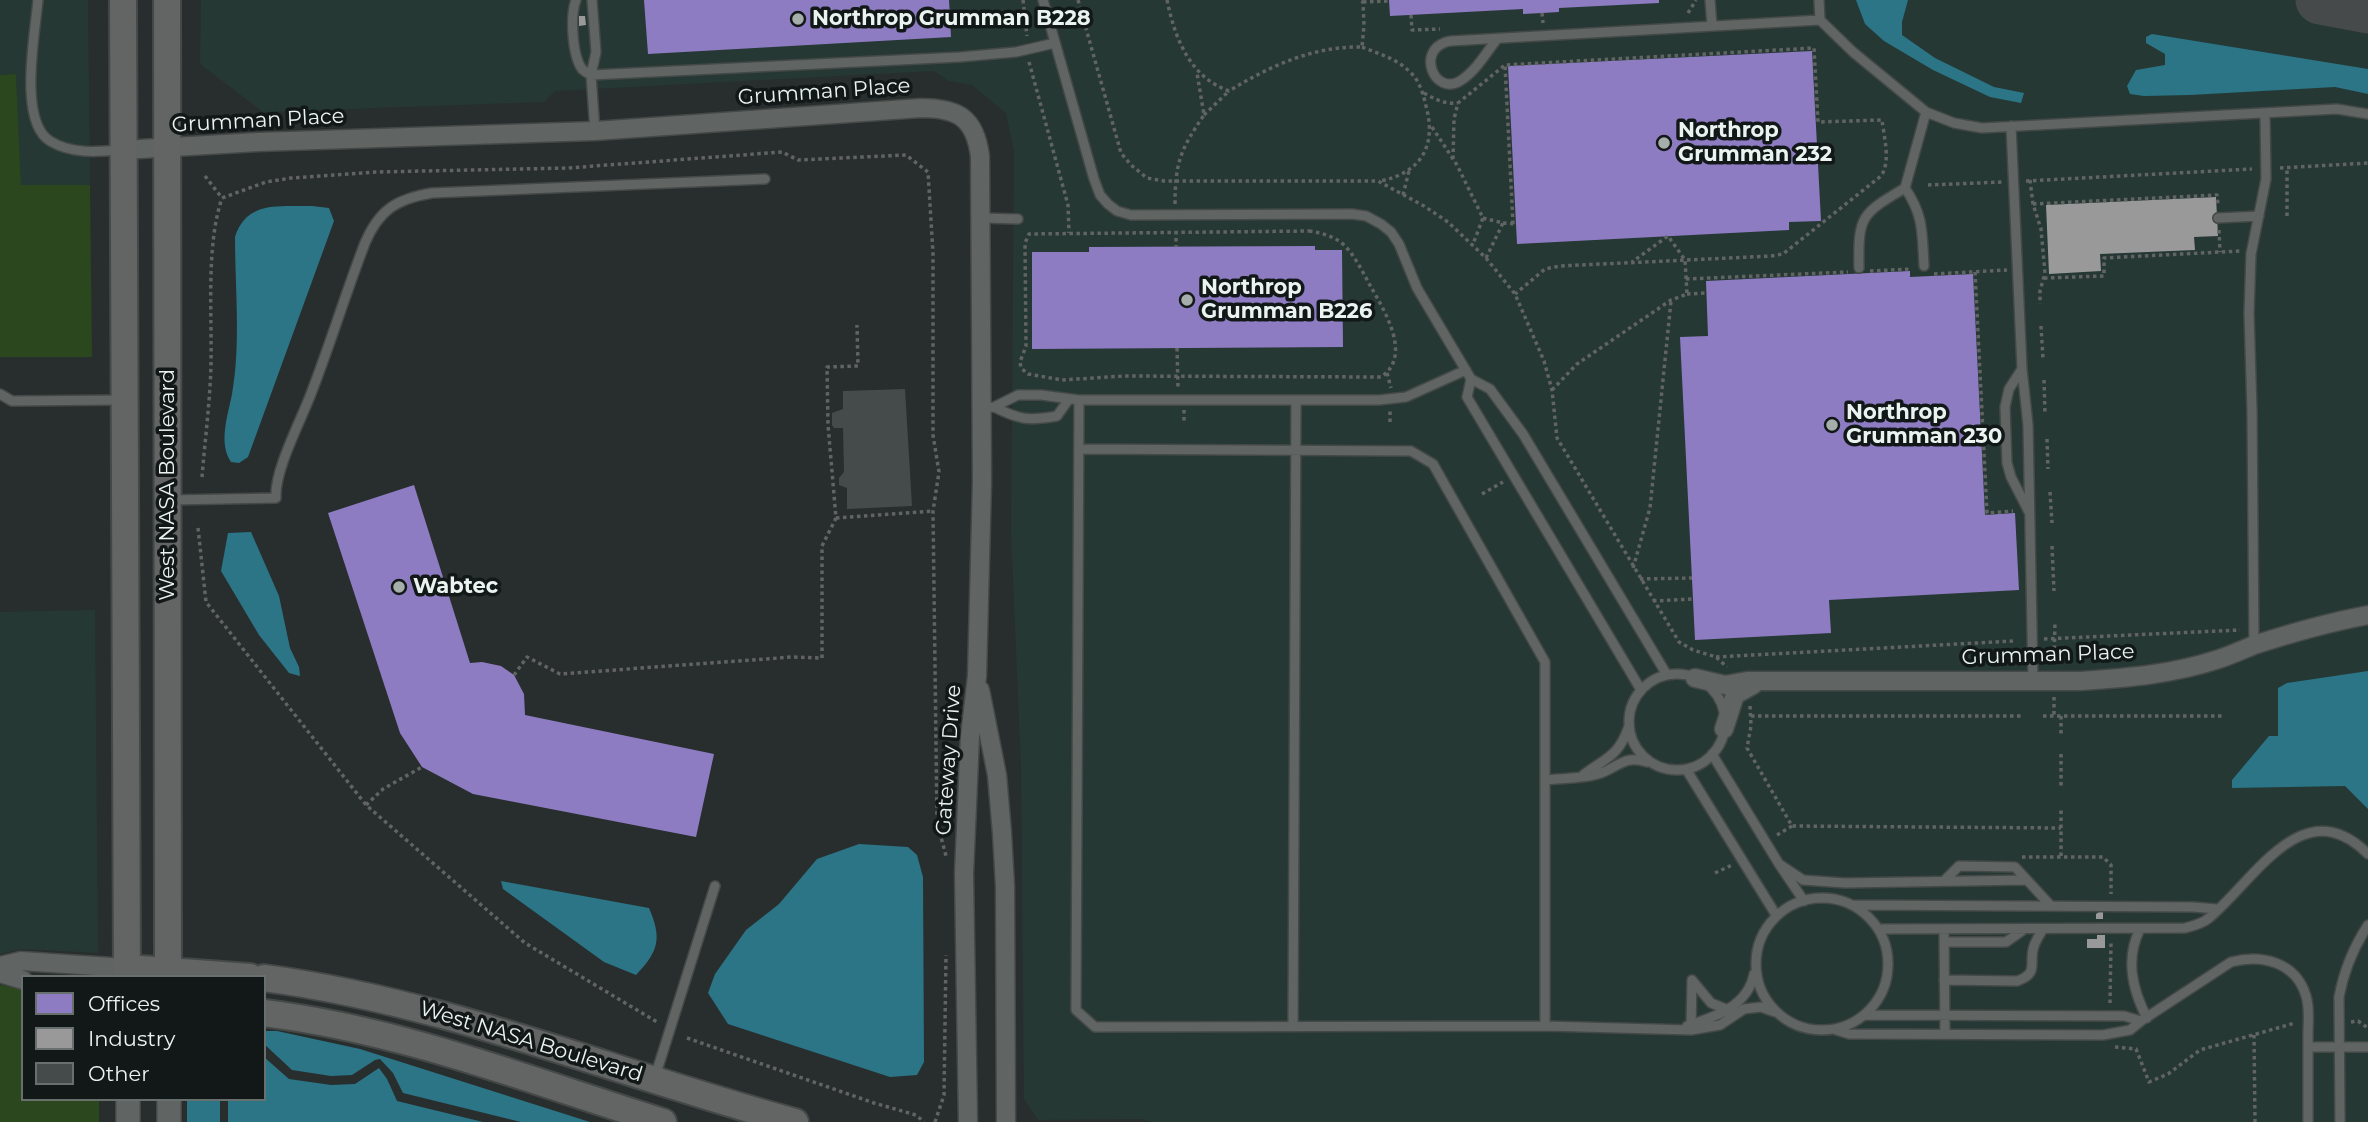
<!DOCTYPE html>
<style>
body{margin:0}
#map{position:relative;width:2368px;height:1122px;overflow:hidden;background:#282e2d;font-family:Montserrat,sans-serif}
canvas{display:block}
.legend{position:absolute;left:21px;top:975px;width:245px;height:126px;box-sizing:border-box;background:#121817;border:2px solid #68706e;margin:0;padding:9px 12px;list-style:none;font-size:21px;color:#eaf3f0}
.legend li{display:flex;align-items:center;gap:14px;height:35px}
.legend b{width:35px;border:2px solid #68706e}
</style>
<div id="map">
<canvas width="2368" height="1122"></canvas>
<ul class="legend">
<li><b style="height:19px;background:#8e7cc3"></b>Offices</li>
<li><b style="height:19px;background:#999"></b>Industry</li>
<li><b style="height:19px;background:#454b4a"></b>Other</li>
</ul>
</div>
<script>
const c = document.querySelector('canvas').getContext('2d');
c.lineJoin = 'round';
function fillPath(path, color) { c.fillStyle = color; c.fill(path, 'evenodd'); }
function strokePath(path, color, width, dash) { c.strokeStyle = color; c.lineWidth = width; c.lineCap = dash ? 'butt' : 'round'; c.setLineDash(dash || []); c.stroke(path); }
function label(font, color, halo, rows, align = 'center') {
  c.font = font + ' Montserrat,sans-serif'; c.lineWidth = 7; c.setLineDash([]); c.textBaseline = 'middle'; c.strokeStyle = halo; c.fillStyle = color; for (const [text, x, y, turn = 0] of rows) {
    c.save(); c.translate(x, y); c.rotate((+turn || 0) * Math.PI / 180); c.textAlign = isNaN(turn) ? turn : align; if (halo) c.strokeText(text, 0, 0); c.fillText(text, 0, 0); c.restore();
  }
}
const built = new Path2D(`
 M0,0H88L90,185H21L16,75H0Z
 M201,0H2368V1122H1152L1142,1119L1038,1120L1024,1099L1021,766L1011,533L1014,151L1006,113L972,85L949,81L934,71L555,91L544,102L263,112L200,64Z
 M95,610L98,953L21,949L0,954V612Z`);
const green = new Path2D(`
 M16,74L21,185H90L92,357H0V75Z
 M0,985L23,989V1099H99V1122H0Z`);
const water = new Path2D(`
 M1856,0H1908L1902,22V35L1935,58L1994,87L2024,93L2021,103L1990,97L1933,70L1884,41L1865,24Z
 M2152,34L2368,69V94L2335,87L2190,95L2144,96L2130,94L2127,86L2136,70L2165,65V54L2146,43V37Z
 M312,206L329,208L334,221L248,457L239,463L231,462C218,443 228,415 232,394C241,344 235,289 235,237C247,200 279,207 312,206Z
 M251,532L279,596L290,648L299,667L300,676L289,673L259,635L221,571L228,533Z
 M2368,671V809L2345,786L2232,788V780L2269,736H2278V688L2287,683Z
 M859,844L908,847L917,855L923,877L924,1062L917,1075L890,1077L728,1024L708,993L715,974L746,930L779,904L817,859Z
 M501,881L649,908C662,938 659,951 636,975L604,962L503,889Z
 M264,1031H277L360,1049L590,1122H521L403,1093L393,1073L380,1059L375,1060L352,1075L331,1076L292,1070L264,1044Z
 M264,1057L289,1079L331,1085L355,1084L379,1068L387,1079L397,1101L483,1122H228V1099H264Z
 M187,1099H220V1122H187Z`);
const offices = new Path2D(`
 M644,0H949L951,37L648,54Z
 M1389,0H1659V3L1559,8V12L1542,13L1523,14V9L1390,16Z
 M1812,51L1821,221L1789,222V230L1517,244L1508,66Z
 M1315,246V250H1342L1343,347L1032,349V252H1089V247Z
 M1910,271V277L1973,274L1985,515L2015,513L2019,590L1829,600L1831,633L1695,640L1680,337L1708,336L1706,281Z
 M414,485L470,663L482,662L501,666L514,675L524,694L525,715L714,754L696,837L473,794L422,767L400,733L328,513Z`);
const industry = new Path2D(`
 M579,16H585L586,25L579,26Z
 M2216,197L2218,236L2194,237L2195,250L2100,254L2101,271L2049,274L2046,205Z
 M2099,912H2103V919H2096V914Z
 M2097,935H2105V948H2087V939H2097Z`);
const taxiway = new Path2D(`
 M2320,0L2368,9`);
const building = new Path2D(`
 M905,389L912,506L847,509V488L839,485V478L844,472L843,428H834L832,425V413L843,409V391Z`);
const path = new Path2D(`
 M1023,0L1027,36
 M1078,0L1121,153L1131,165L1147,178L1164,181H1378L1424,206L1448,222L1486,258L1515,294L1544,361L1552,390L1557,438L1679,642L1693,650L1716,657L1727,667
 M1167,0C1175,39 1190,77 1229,91C1270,66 1313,46 1362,47L1364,25L1363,2L1360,0
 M1363,2L1389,1
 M1542,13L1543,23
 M1688,13L1696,0
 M1411,15L1412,30L1440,29
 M1362,47C1379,54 1396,58 1410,72C1419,80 1423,93 1426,106C1437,146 1421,173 1380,181
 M1029,62L1068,205L1069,233
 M1424,93C1436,100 1445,104 1458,103
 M1204,115L1229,91
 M1432,127L1457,165L1483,218L1473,244
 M1453,159L1454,119L1458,103L1505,65
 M2280,168L2368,163
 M205,176L222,198L266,182L291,178L376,172L568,168L782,152L798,160L906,155L928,172L933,253V435L939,472L933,511L937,822L946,856
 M2030,180L2033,204L2041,229L2045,273L2040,291V304
 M2026,181L2252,169
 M1928,185L2003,182
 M1403,195L1409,171
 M1175,204C1175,162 1181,149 1204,115L1197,73
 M2033,204L2217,195L2218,204
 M2287,216V167
 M1483,218L1503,223L1486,258
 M1503,223L1516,224
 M1513,224L1505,65L1814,48L1818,122L1882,120C1884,137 1891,162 1881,176L1783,254L1771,256L1560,266L1545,269L1515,294
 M2219,230L2220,252
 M1176,231V247
 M1309,231C1322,233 1334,236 1344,245C1356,257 1363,273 1371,287C1384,310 1413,356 1381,377L1124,376L1062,380L1028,374L1021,368L1020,362L1026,346L1025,243L1029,234Z
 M1870,271L1911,269
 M1975,272L1987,513L2013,511
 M1934,274L2007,270
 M2044,278L2104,276V258L2240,251
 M1686,279L1848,272
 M1687,294L1706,293
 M2041,326L2043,359
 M1177,348L1178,387
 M1387,373L1391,388
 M2044,380L2045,414
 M1552,390L1577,364L1671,300L1687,294L1685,260L1668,236L1632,262
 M1184,410V421
 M1390,422V410
 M2047,439L2048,469
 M202,477C205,440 210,402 211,364C212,313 206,245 222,198
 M2050,492L2052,523
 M1482,494L1503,482
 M836,518L933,511
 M198,528L206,602L366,805L525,943L657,1022
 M2052,546L2054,591
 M1633,568L1650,508L1671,301
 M1640,579L1692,578
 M1653,601L1693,599
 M2044,639L2240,630
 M1716,657L2013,641
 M2054,663L2055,622
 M514,675L527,657L560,674L792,657L822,658V546L836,518L828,425L827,367L858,366L857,325
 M2054,697V716
 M1750,706L1751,726L1747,748L1792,826L2061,828
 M1751,716H2023
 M2043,716H2223
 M2061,716V736
 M2061,754V787
 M366,805L383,789L422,767
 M1777,835L1792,826
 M2061,856V809
 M2022,857H2103L2111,865V894
 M1715,873L1732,865
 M2110,1003L2111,941
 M2351,1022L2358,1021L2368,1028
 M2254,1035L2255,1122
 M687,1038L874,1103L916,1115L924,1122
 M2115,1047L2136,1049L2149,1082L2168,1074L2200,1050L2295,1023
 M935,1122L944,1095L946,955`);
const service = new Path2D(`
 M38,0C35,34 18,121 50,141C71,154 97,152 120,150
 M576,0C570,15 572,55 582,69C583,70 589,74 591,75L960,57L1016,52L1055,43
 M592,0L596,52L591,75L595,131
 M1043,0L1094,179L1100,195L1108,204L1117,211L1131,215L1352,214L1366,216L1381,224L1391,232L1399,244L1417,288L1471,379L1490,389L1523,434L1667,675
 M1710,0L1712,25
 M1819,0L1820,20
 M1497,39C1486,53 1476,71 1460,81C1435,96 1416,52 1446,42C1453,40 1461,41 1468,40L1820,20L1853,52L1926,112L1954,123L1982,128L2337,109L2368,114
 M2011,126L2022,369L2028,425L2033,681
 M1905,188C1924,216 1922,233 1924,266
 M981,218L1018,219
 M2218,218L2259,216
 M1859,268C1858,216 1861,214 1905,188L1926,112
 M2022,369L2009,389L2005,407L2007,463L2011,477L2029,512
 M1471,379L1467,397L1641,690
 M0,394L12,401L122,400
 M1079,400L1076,1010L1095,1027L1545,1026V662L1433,464L1411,451L1079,449
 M1296,400H1379L1406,397L1466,370
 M994,407C1020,420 1029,421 1057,416L1069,399
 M982,408L994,407L1018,395H1041L1079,400H1296L1293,1027
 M170,500L276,498C274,470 302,419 312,391C331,342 346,292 365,243C379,210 396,199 432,193L765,179
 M2254,645L2252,411L2249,313L2251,254L2266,179L2265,114
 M1629 722a48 48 0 1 1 96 0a48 48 0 1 1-96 0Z
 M1712,754L1779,864L1804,901
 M1686,769L1776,915
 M1583,775C1607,757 1619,756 1629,726
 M1545,780C1562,778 1584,779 1601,773C1620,766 1624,755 1647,762
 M1779,864L1803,880L1845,883L2027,880
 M1944,881L1959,866L2015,867L2051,906
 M1756 964a66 66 0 1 1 132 0a66 66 0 1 1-132 0Z
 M1852,905L2193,907L2217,909
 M1879,929L2185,928C2193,926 2202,924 2209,918C2255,880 2303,789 2368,854
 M1944,929L1945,1034
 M2140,929C2125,959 2132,989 2147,1018
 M1944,942H2006L2023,930
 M1692,980L1711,1003L1726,1009
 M1944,980L2017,981C2040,973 2028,963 2034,946C2036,940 2040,934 2043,929
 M1865,1015L2124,1016L2141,1021L2231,962C2262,954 2296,962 2306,996C2310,1008 2308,1022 2308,1034C2308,1064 2308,1093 2308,1122
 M1545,1026L1691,1030L1720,1025L1744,1009L1761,1007L1775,1012
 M1687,1026C1715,1017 1748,1006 1754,974
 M1691,1028L1692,980
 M1836,1030L1849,1034L2103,1035L2130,1030L2141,1021
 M2308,1047H2368
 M655,1077L715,886
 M2340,1122L2339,997C2344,970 2353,948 2368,925`);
const minor = new Path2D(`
 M123,150L258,142L595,131L921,108C958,108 975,118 980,156L982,482L977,676L970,736L964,873L968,1122
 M1695,678L1725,685L1747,681H2081C2127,678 2174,674 2219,659C2231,655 2242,650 2254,645C2291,633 2330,622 2368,615
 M980,690L997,775L1002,833L1005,886L1006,1122
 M1724,729L1735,695L1753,685
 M0,966L21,961L127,968
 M0,973L23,980`);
const tertiary = new Path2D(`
 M128,1099V1122
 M169,1099V1122`);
const secondary = new Path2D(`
 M123,0L127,977
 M167,0L168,970
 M127,968L250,977
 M264,978C447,1002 617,1074 795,1122
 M264,1013C402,1030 531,1081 663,1122`);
const markers = [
 [798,19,7,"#a6aeac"],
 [1664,143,7,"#a6aeac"],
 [1187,300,7,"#a6aeac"],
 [1832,425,7,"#a6aeac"],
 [399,587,7,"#a6aeac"]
];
const poiNames = [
 ["Northrop Grumman B228",812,19],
 ["Northrop",1678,131],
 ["Grumman 232",1678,155],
 ["Northrop",1201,288],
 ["Grumman B226",1201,312],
 ["Northrop",1846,413],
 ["Grumman 230",1846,437],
 ["Wabtec",413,587]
];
const streetNames = [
 ["Grumman Place",824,92,-4],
 ["Grumman Place",258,121,-3],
 ["West NASA Boulevard",168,485,-90],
 ["Grumman Place",2048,655,-2],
 ["Gateway Drive",949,760,-86],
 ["West NASA Boulevard",531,1042,17]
];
fillPath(built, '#253834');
fillPath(green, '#2b471d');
fillPath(water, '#2b7587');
fillPath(offices, '#8e7cc3');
fillPath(industry, '#999');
strokePath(taxiway, '#464a4a', 49);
fillPath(building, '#454b4a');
strokePath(service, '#444947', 12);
strokePath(minor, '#444947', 21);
strokePath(tertiary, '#444947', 26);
strokePath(secondary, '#444947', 30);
strokePath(path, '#616463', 3.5, [3.5, 3.5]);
strokePath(service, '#606463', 9);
strokePath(minor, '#606463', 18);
strokePath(tertiary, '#606463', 23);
strokePath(secondary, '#626564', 26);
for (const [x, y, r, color] of markers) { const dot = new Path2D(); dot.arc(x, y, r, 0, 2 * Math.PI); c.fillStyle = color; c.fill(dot); strokePath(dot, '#121817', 2.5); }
label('bold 21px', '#eaf3f0', '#121817', poiNames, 'left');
label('21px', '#eaf3f0', '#121817', streetNames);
</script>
